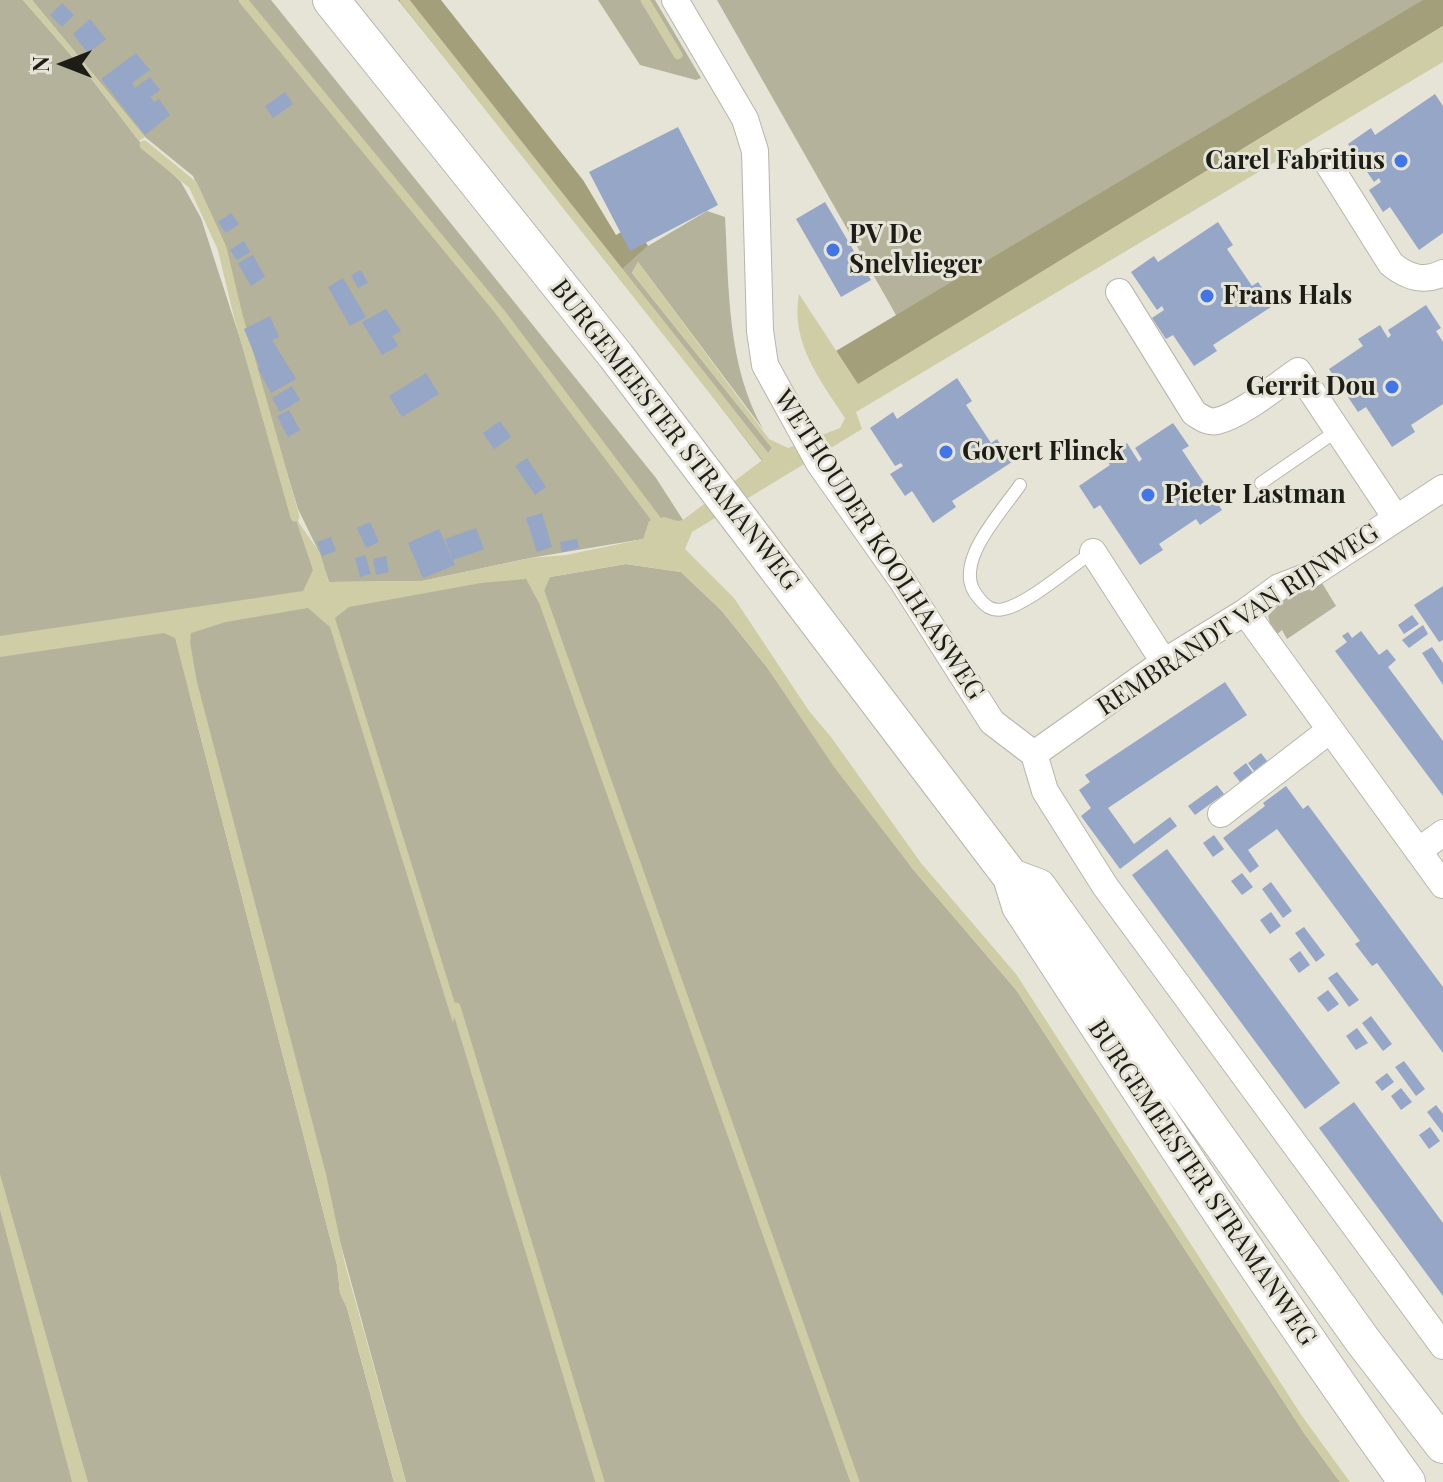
<!DOCTYPE html>
<style>
body{margin:0}
#map{position:relative;width:1443px;height:1482px;overflow:hidden;background:#e5e4d7;font-family:"Playfair Display",serif}
canvas{display:block}
.north{position:absolute;left:24px;top:24px;width:80px;height:80px;-webkit-text-stroke:6px #e5e4d7;paint-order:stroke;rotate:270deg;font-size:22px;font-weight:700;line-height:32px;text-align:center;color:#1d1d18}
.north::after{content:'';display:block;margin:auto;width:28px;height:36px;background:#1d1d18;clip-path:polygon(50% 0,100% 100%,50% 72%,0 100%)}
</style>
<div id="map">
<canvas width="1443" height="1482"></canvas>
<div class="north">N</div>
</div>
<script>
const c = document.querySelector('canvas').getContext('2d');
c.lineJoin = 'round';
function fillPath(path, color) { c.fillStyle = color; c.fill(path, 'evenodd'); }
function strokePath(path, color, width, dash) { c.strokeStyle = color; c.lineWidth = width; c.lineCap = dash ? 'butt' : 'round'; c.setLineDash(dash || []); c.stroke(path); }
function label(font, color, halo, rows, align = 'center') {
  c.font = font + ' "Playfair Display",serif'; c.lineWidth = 6; c.setLineDash([]); c.textBaseline = 'middle'; c.strokeStyle = halo; c.fillStyle = color; for (const [text, x, y, turn = 0] of rows) {
    c.save(); c.translate(x, y); c.rotate((+turn || 0) * Math.PI / 180); c.textAlign = isNaN(turn) ? turn : align; if (halo) c.strokeText(text, 0, 0); c.fillText(text, 0, 0); c.restore();
  }
}
const green = new Path2D(`
 M0,0H23L90,77L139,141L181,182L201,218C241,342 282,466 320,592L550,577L626,564L681,572L722,611L766,666L912,868L1017,991L1304,1433L1340,1482H406L188,688L337,1265L340,1293L347,1308L394,1482H0Z
 M32,0H271L656,478L683,520L643,539L530,558L422,581L329,582L318,550L298,509L243,328L221,236L193,176L145,137Z
 M598,0H655L701,78L696,80L640,65Z
 M717,0H1443V21L913,345Z
 M707,211L725,217C729,289 727,365 763,429L638,262L632,273L772,448L762,461L618,273L648,246Z
 M1322,583L1336,606L1287,639L1282,630L1274,637L1268,616L1285,598Z`);
const forest = new Path2D(`
 M398,0H441L583,180L616,235L635,224L648,246L618,273Z
 M1423,0H1443V26L858,385L836,351Z`);
const water = new Path2D(`
 M23,0H32L145,137L139,141L90,77Z
 M1443,26V62L856,412L862,429L692,532L685,549L734,598L809,711L831,737L921,863L1016,974L1302,1416L1350,1482H1340L1304,1433L1017,991L912,868L834,767L766,666L722,611L681,572L626,564L550,577L539,603L526,579L481,583L349,607L335,618L456,1007L453,1023L330,627L308,608L226,622L191,633L190,642L197,682L326,1174L345,1264L406,1482H394L347,1308L340,1293L337,1265L175,638L164,633L0,657V636L303,591L313,570L295,517L320,553L329,582L422,581L530,558L566,555L643,539L649,521L664,517L678,521L683,520L761,461L772,448L632,273L638,262L769,439L788,448L840,428L845,418C820,380 790,342 799,294L858,384Z
 M0,1174L88,1482H72L0,1210Z`);
const stream = new Path2D(`
 M243,0L500,312L656,519
 M404,0L765,456
 M645,0L678,55
 M144,145L193,185L222,248L238,315L295,517
 M539,589L855,1482
 M456,1007L600,1482`);
const building = new Path2D(`
 M62,3L74,15L62,27L50,15Z
 M90,19L106,39L88,53L73,34Z
 M136,53L150,70L132,83L135,88L150,77L160,90L150,97L154,102L159,99L170,115L145,135L101,79Z
 M285,92L293,104L273,118L265,106Z
 M1435,94L1443,106V233L1419,250L1390,207L1383,212L1369,190L1381,182L1379,178L1374,182L1348,144L1371,128L1375,135Z
 M678,127L718,205L630,251L589,172Z
 M825,202L871,280L841,297L796,219Z
 M231,213L239,224L226,233L218,222Z
 M1218,222L1233,245L1227,249L1252,286L1258,282L1274,305L1213,345L1217,351L1194,366L1173,335L1166,339L1152,318L1164,310L1162,306L1157,310L1131,272L1154,256L1158,262Z
 M244,241L250,252L237,260L230,250Z
 M253,255L265,277L251,286L238,263Z
 M361,270L368,283L358,288L351,275Z
 M343,278L366,317L350,326L328,287Z
 M1426,305L1441,328L1436,331L1443,342V404L1411,425L1415,432L1392,447L1366,407L1358,412L1329,369L1363,346L1358,339L1380,325L1388,338L1391,335L1388,330Z
 M386,309L401,331L392,336L398,346L382,355L362,322Z
 M270,316L279,337L272,340L296,379L271,393L258,369L260,368L244,329Z
 M426,373L439,394L402,417L389,396Z
 M957,378L972,401L966,405L991,443L997,439L1012,462L952,501L956,507L933,523L912,491L905,496L890,474L903,466L901,463L895,466L870,428L893,412L897,419Z
 M292,386L300,400L280,412L272,398Z
 M289,410L300,430L288,437L277,416Z
 M500,421L511,437L494,449L483,433Z
 M1173,423L1189,446L1182,450L1222,510L1200,525L1196,519L1159,544L1163,550L1140,565L1100,505L1094,509L1079,486L1110,465L1105,458L1127,443L1139,462L1142,459L1135,448Z
 M527,458L546,487L535,495L515,466Z
 M542,513L552,547L537,552L526,518Z
 M370,522L379,542L366,548L357,528Z
 M476,528L484,549L453,560L445,539Z
 M439,529L455,565L423,578L408,543Z
 M331,537L336,551L322,556L317,542Z
 M577,539L579,548L562,552L560,542Z
 M365,555L371,574L360,577L355,558Z
 M386,556L389,572L376,575L373,559Z
 M1443,586V640L1439,642L1414,605Z
 M1412,615L1419,624L1404,634L1398,625Z
 M1423,625L1428,634L1409,648L1402,640Z
 M1361,631L1379,655L1387,649L1396,660L1388,667L1443,741V796L1335,651L1347,642L1342,636L1348,632L1352,638Z
 M1432,647L1443,663V685L1422,653Z
 M1225,682L1247,715L1108,808L1134,844L1170,817L1177,826L1120,869L1081,816L1091,808L1079,790L1090,782L1085,775Z
 M1261,753L1267,761L1254,771L1248,763Z
 M1246,763L1253,773L1240,782L1233,773Z
 M1217,785L1224,794L1195,815L1188,806Z
 M1286,786L1303,809L1308,805L1443,987V1053L1377,963L1372,966L1355,944L1360,941L1277,829L1248,850L1259,866L1250,873L1223,838L1265,806L1263,803Z
 M1214,835L1224,849L1213,857L1203,843Z
 M1167,849L1340,1083L1305,1109L1132,875Z
 M1242,873L1253,887L1242,895L1231,881Z
 M1271,882L1292,911L1283,918L1262,889Z
 M1271,912L1281,926L1270,934L1260,920Z
 M1304,927L1325,955L1316,962L1295,933Z
 M1300,951L1310,965L1299,973L1289,959Z
 M1337,972L1359,1000L1349,1007L1328,978Z
 M1328,990L1339,1004L1328,1012L1317,998Z
 M1371,1016L1392,1044L1383,1051L1362,1023Z
 M1357,1028L1368,1043L1356,1050L1346,1036Z
 M1404,1061L1425,1089L1416,1096L1395,1067Z
 M1387,1073L1394,1082L1382,1091L1375,1082Z
 M1401,1088L1412,1102L1401,1110L1391,1096Z
 M1354,1102L1443,1223V1296L1319,1128Z
 M1436,1105L1443,1114V1133L1427,1112Z
 M1430,1127L1440,1141L1429,1149L1419,1135Z`);
const service = new Path2D(`
 M1261,483L1338,430
 M1020,485C1001,513 950,565 978,597C985,606 992,612 1004,609C1028,604 1070,567 1093,552`);
const minor = new Path2D(`
 M675,0L745,119L755,151L760,331L765,365L819,463L903,582L992,722L1034,754
 M1327,162L1391,264C1407,277 1423,283 1443,273
 M1119,292L1194,413C1202,418 1208,423 1217,421C1242,415 1276,386 1298,371L1396,518
 M1093,552L1164,662
 M1245,612L1443,885
 M1034,754L1045,791L1105,886L1443,1346
 M1034,754L1164,662L1245,612L1279,587L1310,575L1443,488
 M1221,814L1330,730
 M1418,851L1443,833`);
const secondary = new Path2D(`
 M331,0L616,356L1011,877L1020,906C1146,1100 1272,1294 1407,1482
 M1011,877L1038,887L1363,1341L1443,1445`);
const markers = [
 [1401,161,8,"#4276e7"],
 [833,250,8,"#4276e7"],
 [1207,296,8,"#4276e7"],
 [1392,387,8,"#4276e7"],
 [946,452,8,"#4276e7"],
 [1148,495,8,"#4276e7"]
];
const poiNames = [
 ["Carel Fabritius",1385,161,"right"],
 ["PV De",849,235],
 ["Snelvlieger",849,265],
 ["Frans Hals",1223,296],
 ["Gerrit Dou",1376,387,"right"],
 ["Govert Flinck",962,452],
 ["Pieter Lastman",1164,495]
];
const streetNames = [
 ["BURGEMEESTER STRAMANWEG",675,435,52],
 ["WETHOUDER KOOLHAASWEG",879,545,57],
 ["REMBRANDT VAN RIJNWEG",1238,620,-33],
 ["BURGEMEESTER STRAMANWEG",1202,1183,56]
];
fillPath(green, '#b4b29b');
fillPath(forest, '#a29f7a');
fillPath(water, '#cfcda5');
strokePath(stream, '#cfcda5', 9);
fillPath(building, '#95a6c7');
strokePath(service, '#b6b6aa', 14);
strokePath(minor, '#b6b6aa', 28);
strokePath(secondary, '#b6b6aa', 38);
strokePath(service, '#fff', 12);
strokePath(minor, '#fff', 26);
strokePath(secondary, '#fff', 36);
for (const [x, y, r, color] of markers) { const dot = new Path2D(); dot.arc(x, y, r, 0, 2 * Math.PI); c.fillStyle = color; c.fill(dot); strokePath(dot, '#e5e4d7', 3); }
label('bold 26px', '#1d1d18', '#e5e4d7', poiNames, 'left');
label('26px', '#1d1d18', '#e5e4d7', streetNames);
</script>
